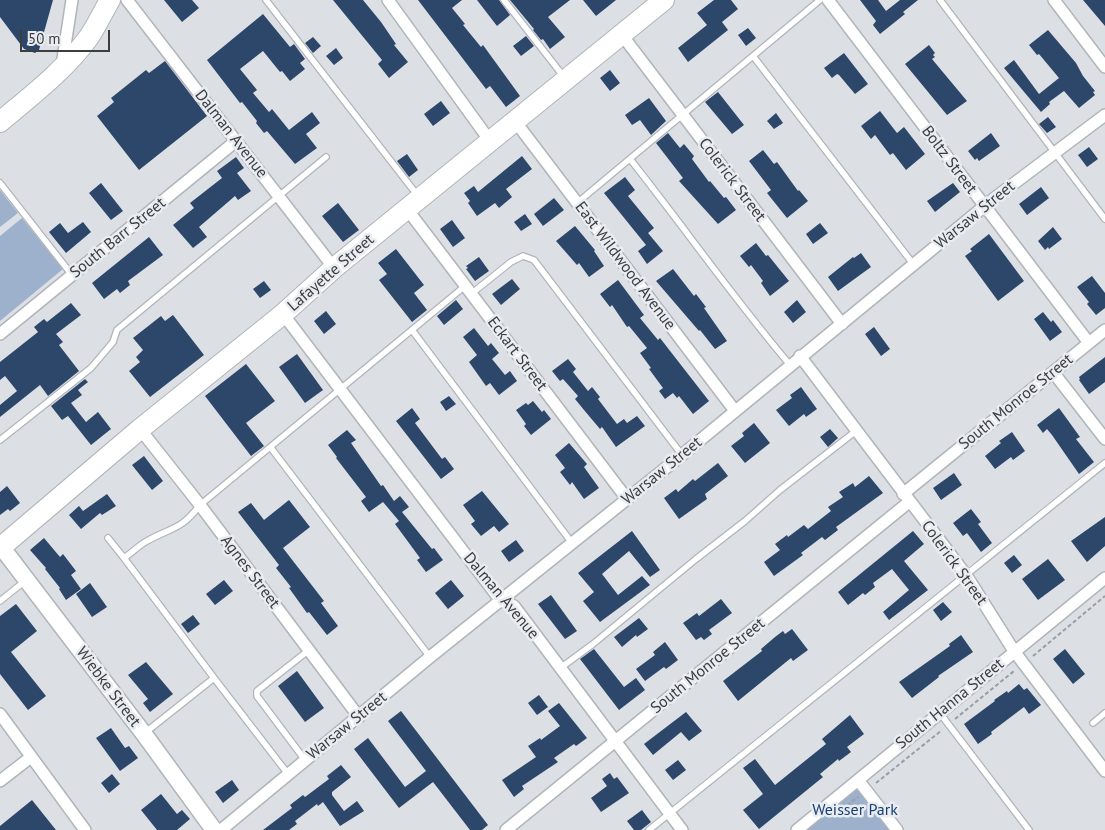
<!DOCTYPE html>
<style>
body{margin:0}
#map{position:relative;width:1105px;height:830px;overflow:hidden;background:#dce0e5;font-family:"PT Sans",sans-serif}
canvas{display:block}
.scale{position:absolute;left:20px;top:30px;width:90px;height:22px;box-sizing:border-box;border:2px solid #3b3d3f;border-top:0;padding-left:6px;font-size:15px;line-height:18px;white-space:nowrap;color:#3b3d3f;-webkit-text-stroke:4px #e9edf2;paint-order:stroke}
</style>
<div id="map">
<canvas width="1105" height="830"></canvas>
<div class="scale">50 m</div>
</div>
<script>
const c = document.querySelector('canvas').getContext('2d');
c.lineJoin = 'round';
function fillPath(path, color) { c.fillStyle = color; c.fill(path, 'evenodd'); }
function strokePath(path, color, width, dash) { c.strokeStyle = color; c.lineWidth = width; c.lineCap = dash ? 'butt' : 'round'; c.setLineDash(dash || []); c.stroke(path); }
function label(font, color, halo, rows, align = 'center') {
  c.font = font + ' "PT Sans",sans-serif'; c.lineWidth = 5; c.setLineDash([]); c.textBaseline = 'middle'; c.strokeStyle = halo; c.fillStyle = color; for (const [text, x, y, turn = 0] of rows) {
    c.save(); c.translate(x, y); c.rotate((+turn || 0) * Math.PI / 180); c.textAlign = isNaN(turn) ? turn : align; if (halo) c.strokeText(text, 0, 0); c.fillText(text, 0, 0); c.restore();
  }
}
const green = new Path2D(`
 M0,190L18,213L0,227Z
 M22,218L63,269L0,321V236Z
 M858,780L897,830H797Z`);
const building = new Path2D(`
 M0,0H53L39,50L35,53L24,49L0,17Z
 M164,0H192L199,8L182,22Z
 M333,0H363L381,22L396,44L394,45L408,62L389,78L378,64L382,60Z
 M418,0H462L452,8L465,24L463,25L481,47L483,45L520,96L506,107L490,86L486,89Z
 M477,0H499L510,15L497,26Z
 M510,0H570L548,17L565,37L550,49L543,39L541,40L533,30L534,29Z
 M583,0H616L596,16Z
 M714,0H731L738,9L722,22L728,30L688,62L678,48L707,25L697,13Z
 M860,0H878L886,11L900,0H918L903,12L905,14L880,34L873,25L876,21Z
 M1083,0H1105V26Z
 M263,14L290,47L294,44L305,59L300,63L305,69L290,81L282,71L280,72L263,51L240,69L257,90L253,93L269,112L272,109L289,130L312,112L320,123L306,134L317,148L295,164L267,131L264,133L256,123L257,121L242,102L240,103L207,60Z
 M748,28L756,38L746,46L738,35Z
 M1048,30L1076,63L1083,76L1095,91L1093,92L1095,95L1079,108L1064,91L1049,102L1050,104L1041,112L1004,68L1014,60L1039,94L1059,78L1039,54L1037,55L1029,45Z
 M526,36L534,46L521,56L513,46Z
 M313,37L321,46L313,53L305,43Z
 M929,45L935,53L933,55L935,57L932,59L967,101L947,115L905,64Z
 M336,48L343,58L334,65L326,56Z
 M844,53L868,84L855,94L839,75L837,74L832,78L824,68Z
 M165,61L207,116L139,170L97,116L114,102L111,98L146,70L149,73Z
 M610,70L620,83L610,91L600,78Z
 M718,92L744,125L732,134L705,102Z
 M649,98L666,121L651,135L640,120L632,125L625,115Z
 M441,101L450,113L433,126L424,114Z
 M880,111L897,133L904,127L925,154L906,170L893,153L890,155L875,135L871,139L861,126Z
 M776,113L783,123L774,129L767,121Z
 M1048,117L1056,127L1047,133L1039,124Z
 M668,133L680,148L684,144L694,156L692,159L709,182L710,181L724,198L726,197L736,210L718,224L679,181L683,178L656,143Z
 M991,133L1000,146L979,161L977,158L975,160L968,151Z
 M1089,147L1098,159L1087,167L1078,155Z
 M763,150L774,164L777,162L798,191L799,190L808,201L787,218L767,193L771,190L749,161Z
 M407,154L418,170L409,177L397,161Z
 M522,156L532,169L506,189L512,197L499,208L495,203L477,216L468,203L470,201L464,193L474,186L478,192Z
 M236,157L244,168L237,173L251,191L238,200L235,196L199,227L207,237L193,248L173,225L194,208L190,203L222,178L217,171Z
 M625,177L635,190L628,196L654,228L648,233L663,251L647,264L638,251L646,245L604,193Z
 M101,183L123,211L111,220L89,193Z
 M953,183L960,192L935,212L927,201Z
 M1041,187L1049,198L1027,215L1019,204Z
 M554,198L564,210L543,226L534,214Z
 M338,203L359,230L343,242L322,216Z
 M525,214L532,224L521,231L514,222Z
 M452,220L465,238L453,247L440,229Z
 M83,222L91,232L66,253L49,232L60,223L68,233Z
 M820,223L828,233L813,244L806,234Z
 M575,226L595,250L594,251L604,266L589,277L579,263L577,265L556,241Z
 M1053,227L1062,239L1049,249L1048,247L1045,250L1038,241Z
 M989,234L1024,281L998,301L965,256L972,251L970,249Z
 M149,237L163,255L128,281L130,285L120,293L117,289L104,299L92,283Z
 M756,243L766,256L768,255L789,281L770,296L761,283L763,281L751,265L749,267L740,256Z
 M396,249L424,285L414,293L427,310L412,322L379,280L387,274L378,263Z
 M861,253L871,267L838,291L828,277L853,257L854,258Z
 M479,257L489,271L475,281L466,269L468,268L466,266Z
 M673,269L694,296L696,294L706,307L704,308L727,341L715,349L700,330L699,331L656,281Z
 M1092,276L1105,293V308L1096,315L1087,304L1089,302L1077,287Z
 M512,279L520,289L501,305L492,294Z
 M618,280L644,315L640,318L658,340L660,338L709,401L693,414L679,396L677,398L673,393L665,399L659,391L663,388L649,369L651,368L640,353L647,348L629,326L627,327L612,305L610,307L600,294Z
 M264,281L271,290L260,298L253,289Z
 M456,300L463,309L444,325L437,316Z
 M797,300L806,312L793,323L784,312Z
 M71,303L81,315L56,334L63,342L59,345L79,371L48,396L40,385L0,417V405L17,391L5,376L0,380V362L38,332L34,327L44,319L47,322Z
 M326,311L336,324L324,334L314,321Z
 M1043,312L1051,322L1053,320L1062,332L1050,341L1034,319Z
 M173,315L204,355L150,397L129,371L140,362L136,357L143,350L133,338L161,316L165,321Z
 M874,327L890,349L881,356L865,334Z
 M474,328L488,346L491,343L499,353L492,359L505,375L510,371L517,381L499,395L490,383L486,386L469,362L477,355L463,337Z
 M297,354L323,390L305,403L279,367Z
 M1105,357V382L1089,394L1079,380L1080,379L1079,377Z
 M568,359L576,369L573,372L588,391L592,387L600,397L598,399L617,424L624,419L627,423L637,416L645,426L616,447L602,427L600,429L584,410L575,399L578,396L563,379L560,381L552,371Z
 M246,364L275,401L246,423L264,446L251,456L205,396Z
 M85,379L88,382L78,390L82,395L71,403L86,422L98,412L111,429L91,445L68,416L62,420L51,406Z
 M801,387L817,409L806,417L804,414L789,426L776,410L792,398L790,395Z
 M449,396L456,404L446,411L440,402Z
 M533,401L542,412L544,410L551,419L531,435L524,426L526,424L516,410L526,403L528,405Z
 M412,408L420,419L415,423L442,459L445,457L454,469L441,479L396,421Z
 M1059,408L1080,437L1076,439L1094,462L1079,474L1052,435L1047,429L1043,433L1037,425Z
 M754,423L770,443L745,463L731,446L744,436L742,433Z
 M830,429L838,438L828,447L820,437Z
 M347,430L356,440L351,443L381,486L383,485L394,501L400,496L409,507L402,512L432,549L434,548L443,560L426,572L417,560L420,558L395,524L399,521L383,502L369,512L361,501L366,497L336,458L337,457L328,445Z
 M1012,432L1025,451L1013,460L1011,457L995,469L985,456L1001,443L999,441Z
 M569,443L587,464L584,467L599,488L584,499L572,482L570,485L560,472L565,468L555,455Z
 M144,456L163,481L152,490L132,465Z
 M718,463L728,476L705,494L707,499L679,519L664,498L676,489L678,492L693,479L695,481Z
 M954,473L962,485L941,500L933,488Z
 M869,476L883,493L836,527L838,530L825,540L822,537L801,553L803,555L774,576L764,562L780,550L775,544L787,535L788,537L804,525L808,529L831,511L828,507L843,497L839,492L853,483L855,487Z
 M7,486L20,503L10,511L8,509L0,515V492Z
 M482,491L509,524L499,532L494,526L481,536L471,524L475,521L463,505Z
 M107,494L116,506L102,515L100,513L81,529L69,515L79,506L83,511Z
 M289,500L310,527L283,548L324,601L321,603L338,626L327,635L309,612L307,613L289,588L291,587L276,568L279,565L238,512L251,503L264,520Z
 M971,509L981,522L978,524L992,543L981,552L967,533L963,536L953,523Z
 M1105,517V546L1087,562L1071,541Z
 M632,531L660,570L650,577L629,551L602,574L618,595L642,576L650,585L600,622L583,601L594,592L578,573Z
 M913,531L924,544L904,561L928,590L889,620L883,612L909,590L892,569L873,583L875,587L865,595L863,593L848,605L838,592Z
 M44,538L60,557L63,554L76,571L71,575L81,589L66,600L59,589L60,588L45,569L46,568L30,550Z
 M516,540L524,551L509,562L501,551Z
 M1014,555L1022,565L1012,573L1004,563Z
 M1048,559L1065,580L1038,600L1022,579Z
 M224,580L233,591L215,605L206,594Z
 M451,580L464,596L448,609L435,593Z
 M90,583L107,607L92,617L76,594Z
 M551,595L577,631L565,639L538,604Z
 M721,599L732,613L709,630L712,634L704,640L701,637L696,640L683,623L697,613L699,616Z
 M943,602L952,612L941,621L933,610Z
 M16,604L37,631L11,652L46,696L28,710L0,674V616Z
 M193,615L200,624L188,633L181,624Z
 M639,618L648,629L637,637L636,635L622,647L614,637Z
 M792,629L808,650L793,661L791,658L738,701L723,681L762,651L761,649L775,637L783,631L785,634Z
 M961,635L973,652L938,676L939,677L912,698L899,682L950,646L949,644Z
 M665,642L678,660L666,669L664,667L645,681L636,669L655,655L653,652Z
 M594,649L624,687L636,678L645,690L619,710L580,659Z
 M1065,649L1085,674L1073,684L1053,659Z
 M146,662L173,694L150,712L143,703L148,699L128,675Z
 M297,671L324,708L305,722L278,686Z
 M1019,684L1024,690L1027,688L1041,705L1029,714L1024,707L991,732L992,734L978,744L964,724L995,701L994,700L1007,691L1008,693Z
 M539,695L548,707L537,715L528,703Z
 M559,703L587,738L576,746L574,744L554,758L558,762L522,786L524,789L514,797L502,780L536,757L528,746L540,738L541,740L560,726L548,711Z
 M401,711L488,825L482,830H470L433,782L399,808L354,749L368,738L405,787L426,771L388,721Z
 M686,712L702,731L689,741L681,732L653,755L644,744Z
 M850,715L864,734L847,747L851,752L839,761L838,759L820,774L823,777L759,829L743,810L763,794L743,768L755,759L775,785L826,744L822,739Z
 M111,728L125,748L129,746L138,758L120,771L96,738Z
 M678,760L686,770L673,780L665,770Z
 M341,765L351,777L332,792V795L344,811L357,801L364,811L340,826L323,802L318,806L317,804L295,821L297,824L289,830H263L292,808L290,805L303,795L305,797L329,779L327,776Z
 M610,773L614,779L617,777L629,793L601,812L591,798L607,786L602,779Z
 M112,774L120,784L109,793L101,783Z
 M232,780L239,790L223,803L215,792Z
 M161,794L177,814L182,810L190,819L177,830H157L141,810Z
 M32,800L56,830H0V826Z
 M642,810L651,822L641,830H634L627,821Z`);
const path = new Path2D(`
 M1033,656L1105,596
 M955,719L1014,671
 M876,783L942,730
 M842,810L858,797`);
const lane = new Path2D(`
 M266,0L418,196
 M504,0L564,77
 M940,0L1105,219
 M753,56L914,265
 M630,159C684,227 734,299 791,366
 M0,183L72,275
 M577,203L820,0
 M471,294L511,262L523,256L534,260L682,455
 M412,330L572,543
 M0,440L91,368L113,342L117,330L326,157
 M271,448L430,657
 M108,538L124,558
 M0,601L25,581
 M559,669L593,644L696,559L745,521L780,490L856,431
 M214,678L124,558C132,553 139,545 147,541C172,527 181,530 200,505L465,286
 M939,712L1029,830
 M1093,723L1105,713
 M146,732L214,678L288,774
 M305,760L257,696V691L309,650
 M649,830L1105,463`);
const street = new Path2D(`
 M127,0L334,268
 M388,0L490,141
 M828,0L1089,343
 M1054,0L1105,67
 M622,35L842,324
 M62,65L72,0
 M515,121L735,411
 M407,209L627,499
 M283,314L501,601L514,606L682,830
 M0,334L236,141
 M800,356L966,575L1014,651L1105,771
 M1053,372L1105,439
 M140,429L200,505L359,717
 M903,494L1105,330
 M0,714L85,830
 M858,780L897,830
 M0,781L31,757
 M221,830L430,657L682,455L992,200L1105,115
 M506,830L909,502
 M797,830L1105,578`);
const secondary = new Path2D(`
 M0,545L144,734L214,830`);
const highway = new Path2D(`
 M0,122C31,96 65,70 89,37C97,25 103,12 110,0
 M0,548L140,429L283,314L334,268L664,0`);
const streetNames = [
 ["Dalman Avenue",231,134,52],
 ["Boltz Street",949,160,53],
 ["Colerick Street",732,180,53],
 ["Warsaw Street",975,215,-39],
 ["South Barr Street",118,238,-39],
 ["East Wildwood Avenue",625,266,53],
 ["Lafayette Street",331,273,-41],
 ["Eckart Street",517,354,53],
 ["South Monroe Street",1016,402,-39],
 ["Warsaw Street",662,471,-39],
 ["Colerick Street",954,563,54],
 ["Agnes Street",250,572,53],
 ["Dalman Avenue",501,596,50],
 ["South Monroe Street",708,666,-39],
 ["Wiebke Street",108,687,53],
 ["South Hanna Street",950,704,-39],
 ["Warsaw Street",347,726,-39]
];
const parkNames = [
 ["Weisser Park",855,810]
];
fillPath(green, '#9eb1cc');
fillPath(building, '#2d476a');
strokePath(lane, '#b1b4b9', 8);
strokePath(street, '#b1b4b9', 14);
strokePath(secondary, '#b1b4b9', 19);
strokePath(highway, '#b1b4b9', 22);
strokePath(path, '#9a9ea1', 2, [4, 2.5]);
strokePath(lane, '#fff', 5.5);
strokePath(street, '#fff', 11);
strokePath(secondary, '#fff', 16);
strokePath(highway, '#fff', 20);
label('16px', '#3b3d3f', '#e9edf2', streetNames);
label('16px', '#173f72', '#e9edf2', parkNames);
</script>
